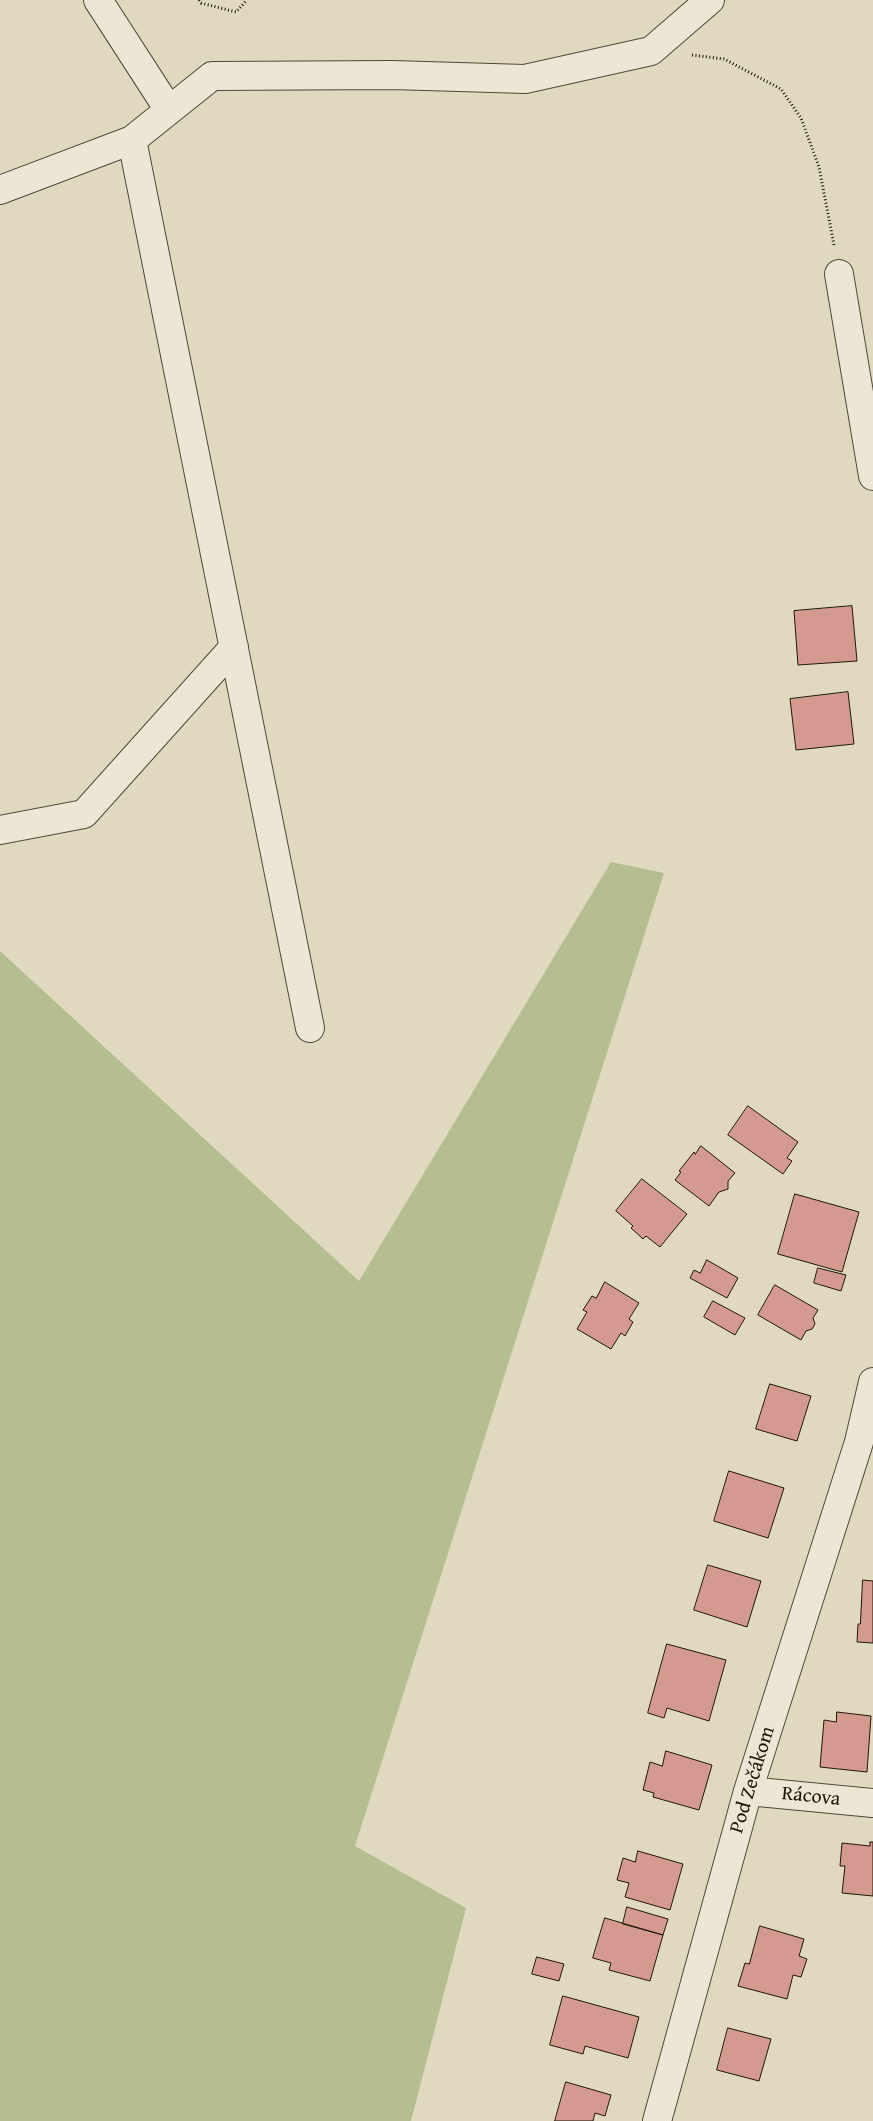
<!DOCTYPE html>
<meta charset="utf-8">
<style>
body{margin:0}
canvas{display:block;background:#e1d9bf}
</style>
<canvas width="873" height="2121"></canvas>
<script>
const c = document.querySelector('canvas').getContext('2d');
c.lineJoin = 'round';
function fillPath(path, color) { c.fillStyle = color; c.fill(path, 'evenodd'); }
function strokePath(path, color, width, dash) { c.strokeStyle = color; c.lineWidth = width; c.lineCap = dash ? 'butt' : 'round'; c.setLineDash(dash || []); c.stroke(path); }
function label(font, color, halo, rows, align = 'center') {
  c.font = font + ' "Gentium Book Plus",serif'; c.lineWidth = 5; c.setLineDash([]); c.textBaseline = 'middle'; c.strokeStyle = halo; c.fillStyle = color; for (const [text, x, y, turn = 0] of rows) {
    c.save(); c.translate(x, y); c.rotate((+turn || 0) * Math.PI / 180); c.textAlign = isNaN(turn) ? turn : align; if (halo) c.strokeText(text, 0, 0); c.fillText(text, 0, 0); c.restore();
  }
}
const green = new Path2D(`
 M611,862L664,873L355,1846L466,1908L411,2121H0V951L359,1281Z`);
const building = new Path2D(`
 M852,606L857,661L798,665L794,611Z
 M848,692L854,744L796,750L790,699Z
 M748,1106L798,1142L787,1158L792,1161L783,1174L728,1135Z
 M701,1146L735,1173L728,1181V1189L719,1192L709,1206L675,1180L681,1172L679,1171L694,1152L695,1154Z
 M642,1179L687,1214L660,1247L646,1236L643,1239L631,1228L633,1226L616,1211Z
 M795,1194L859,1212L842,1272L778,1254Z
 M707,1260L738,1278L727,1298L690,1278L694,1270L700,1273Z
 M818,1268L846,1275L841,1291L814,1283Z
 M605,1282L639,1303L629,1319L633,1322L625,1336L621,1333L611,1349L577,1329L587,1312L583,1310L592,1296L596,1298Z
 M775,1285L818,1310L813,1318L815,1324L812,1329L806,1331L801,1340L758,1315Z
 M713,1301L745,1318L735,1335L704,1317Z
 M770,1384L811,1396L797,1441L756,1429Z
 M729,1471L784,1488L768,1538L714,1521Z
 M708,1565L761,1581L747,1627L694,1610Z
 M863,1580L873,1581V1643L857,1642L858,1624H860Z
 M667,1644L726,1660L709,1721L667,1708L664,1718L648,1713Z
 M837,1712L871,1716L867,1772L820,1767L824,1720L836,1722Z
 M666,1751L712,1765L699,1810L653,1797L654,1793L643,1790L650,1762L662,1766Z
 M870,1842H873V1896L842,1893L845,1866H840L842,1843L870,1846Z
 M638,1851L683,1864L670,1910L625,1897L629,1883L617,1880L623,1858L635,1862Z
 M627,1907L668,1919L663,1935L623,1924Z
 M605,1918L663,1935L650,1981L609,1970L611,1963L593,1958Z
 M760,1926L804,1939L799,1956L807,1959L801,1977L793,1975L787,1999L738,1986L745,1963L749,1964Z
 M537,1957L564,1964L559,1981L532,1974Z
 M563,1996L639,2017L628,2058L585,2046L583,2054L550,2045Z
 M728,2028L771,2039L759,2081L717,2070Z
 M566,2082L611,2095L605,2116L595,2113L593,2121H555Z`);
const path = new Path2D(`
 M199,0L201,3L236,12L247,0
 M692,55L724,59L781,89L801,118L819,167L834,245`);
const minor = new Path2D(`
 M98,0L169,110
 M132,140L310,1028
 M0,190L132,140L212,76L392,75L525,79L651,51L710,0
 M839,274L873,476
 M0,830L84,814L234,647
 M748,1791L873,1803
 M657,2121L748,1791L859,1442L873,1382`);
const streetNames = [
 ["Pod Zečákom",753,1780,-73],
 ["Rácova",811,1797,6]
];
fillPath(green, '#b5be90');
fillPath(building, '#d49a8f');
strokePath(building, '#1f170c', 1);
strokePath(minor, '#504839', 30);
strokePath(path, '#1f170c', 3, [1, 2.5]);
strokePath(minor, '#ece6d5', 28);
label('20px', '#1f170c', '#ece6d5', streetNames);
</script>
